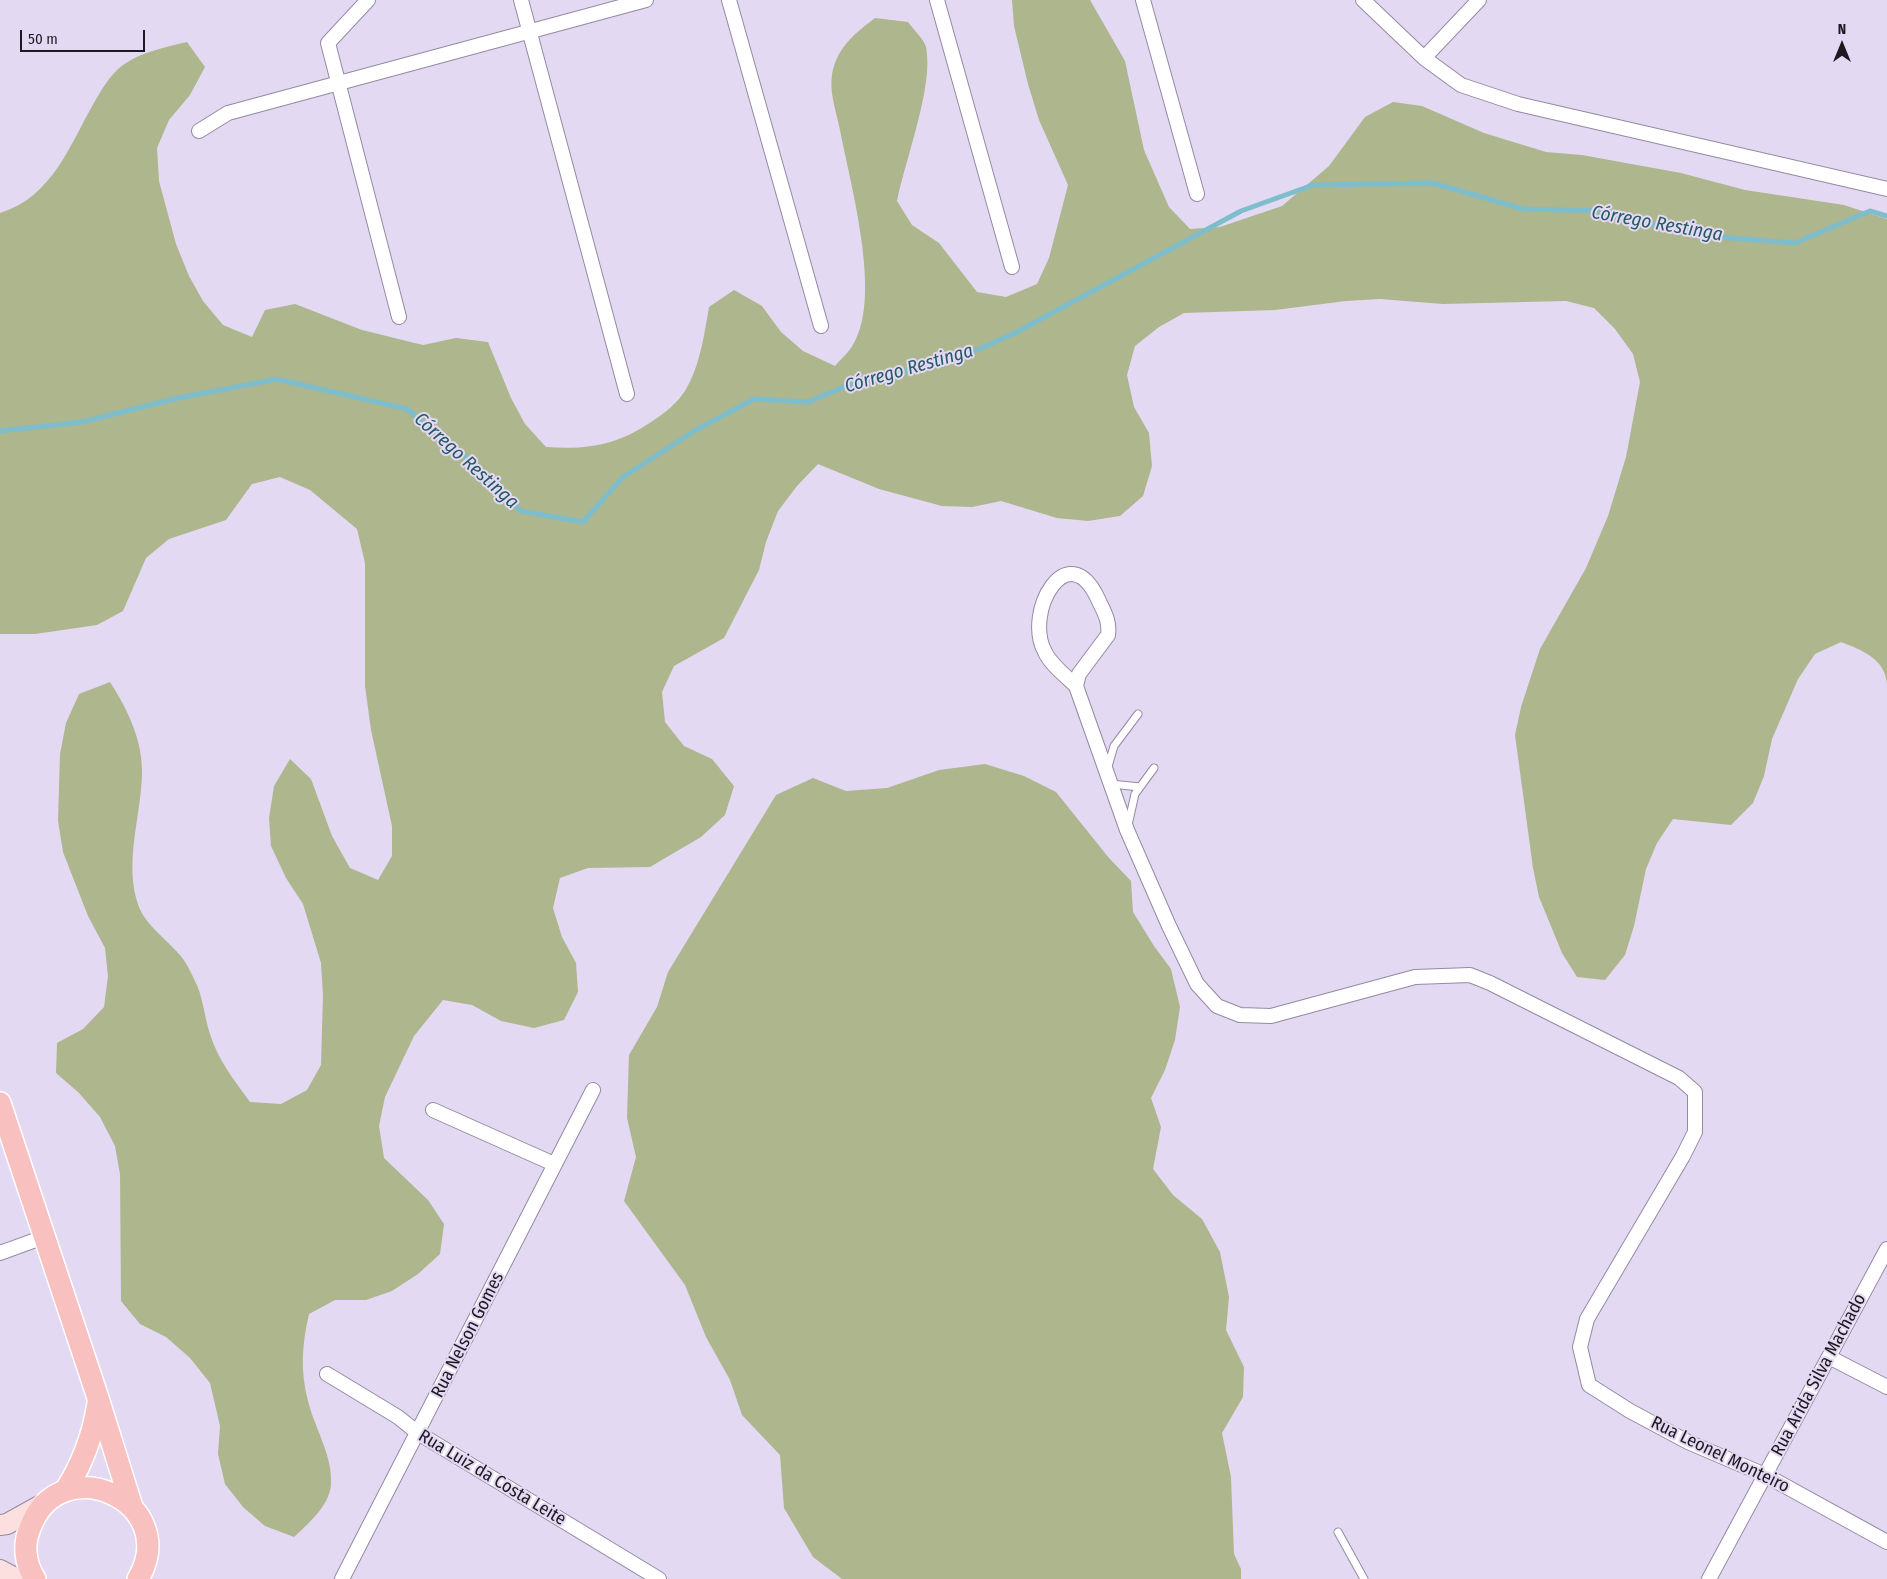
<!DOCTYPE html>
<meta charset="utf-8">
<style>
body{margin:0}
#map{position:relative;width:1887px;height:1579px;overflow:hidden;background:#e4d9f2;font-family:"Fira Sans Condensed",sans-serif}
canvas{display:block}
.north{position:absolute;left:1817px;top:20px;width:50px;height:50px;-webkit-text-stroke:4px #e4d9f2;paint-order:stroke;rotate:0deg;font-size:14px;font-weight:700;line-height:20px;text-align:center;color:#1d1921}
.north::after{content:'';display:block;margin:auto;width:18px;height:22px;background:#1d1921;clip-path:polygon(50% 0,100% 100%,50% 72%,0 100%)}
.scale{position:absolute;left:20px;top:30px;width:125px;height:22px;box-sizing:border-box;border:2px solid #1d1921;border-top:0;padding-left:6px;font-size:15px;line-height:18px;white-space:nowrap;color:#1d1921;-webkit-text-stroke:4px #e4d9f2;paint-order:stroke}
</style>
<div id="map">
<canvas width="1887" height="1579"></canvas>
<div class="north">N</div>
<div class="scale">50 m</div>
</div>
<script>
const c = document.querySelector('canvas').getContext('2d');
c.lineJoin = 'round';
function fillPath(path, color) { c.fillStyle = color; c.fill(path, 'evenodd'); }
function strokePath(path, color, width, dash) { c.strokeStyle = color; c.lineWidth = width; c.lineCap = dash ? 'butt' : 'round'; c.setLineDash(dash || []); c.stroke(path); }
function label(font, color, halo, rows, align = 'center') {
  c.font = font + ' "Fira Sans Condensed",sans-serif'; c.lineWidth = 4; c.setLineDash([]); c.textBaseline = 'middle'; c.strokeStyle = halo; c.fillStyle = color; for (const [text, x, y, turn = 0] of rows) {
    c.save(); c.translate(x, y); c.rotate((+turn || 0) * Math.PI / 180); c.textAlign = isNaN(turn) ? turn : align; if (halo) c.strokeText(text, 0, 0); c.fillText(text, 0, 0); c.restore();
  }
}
const green = new Path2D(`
 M1012,0H1090L1125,61L1144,150L1169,207L1190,229L1220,227L1282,206L1329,166L1365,117L1393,102L1422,106L1484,133L1546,152L1582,155L1681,173L1745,190L1844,205L1887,219V684C1885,658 1861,650 1841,642L1815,654L1798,679L1772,739L1764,776L1753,803L1731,825L1673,819L1657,843L1646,869L1634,926L1625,955L1605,980L1577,977L1562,953L1539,897L1533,868L1515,735L1521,707L1540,649L1586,568L1608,516L1626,457L1640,382L1633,354L1615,329L1594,308L1566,301L1443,304L1380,299L1346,301L1275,310L1184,313L1159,327L1135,346L1127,375L1134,407L1149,433L1152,466L1143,496L1120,516L1088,521L1057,518L1001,501L972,507L942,506L879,489L818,464L797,486L778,511L766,542L759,570L724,638L674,666L662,692L665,722L684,746L712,759L734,786L725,815L701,837L650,867L588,868L560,878L553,908L562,937L576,963L578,992L564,1020L534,1028L501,1021L472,1005L443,1000L414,1036L385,1097L379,1126L384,1158L428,1200L444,1224L440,1254L418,1274L392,1291L366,1300H335L309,1314C302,1344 300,1371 308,1401C315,1429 333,1456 331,1485C329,1506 308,1524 294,1537L265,1526L243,1507L225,1484L218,1454L220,1426L210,1383L190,1358L166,1337L140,1324L121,1301L120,1174L115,1146L100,1117L79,1093L56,1073L57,1043L83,1029L104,1007L108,976L105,948L88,916L63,852L58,821L60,754L66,723L79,694L110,682C128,710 143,741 142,774C141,817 123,865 139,907C146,925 166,939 178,953C185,960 190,970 194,979C203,995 204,1016 210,1034C218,1060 234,1080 250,1102L281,1104L307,1090L321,1065L323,995L321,963L303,904L286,878L271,846L269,818L274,786L290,759L311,779L332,836L350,868L378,880L392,856V826L371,730L365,686V563L357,529L310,490L280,477L252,484L226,520L169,539L146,558L123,611L97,625L35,634H0V213C53,197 70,144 95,101C103,87 113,71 126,63C145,51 166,47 187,42L205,67L190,95L169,120L157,148L159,181L176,244L189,276L203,301L223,325L252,337L265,310L295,304L362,330L423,345L456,338L488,342L511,398L525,424L546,447C589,450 618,445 654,420C665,413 678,402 685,391C700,366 704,336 709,307L734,290L762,306L781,332L803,351L835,366C841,359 850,351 854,343C882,294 850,183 840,130C836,109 827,88 834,66C841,44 858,31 875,18L908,22C913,29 924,39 926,47C934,86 905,160 897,201L912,225L939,243L977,292L1006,297L1037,284L1049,258L1068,185L1039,120L1028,84L1014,26Z
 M985,764L1024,776L1056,792L1109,858L1131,881L1133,912L1154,946L1171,969L1180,1007L1175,1040L1165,1070L1151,1098L1161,1127L1153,1169L1173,1195L1202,1219L1220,1252L1229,1297L1226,1330L1244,1367L1243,1397L1222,1433L1231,1477L1234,1554L1241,1569V1579H842L813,1557L784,1508L780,1455L742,1415L730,1380L706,1337L685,1285L624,1201L636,1157L627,1118L629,1055L657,1007L668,972L776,795L813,778L846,791L887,788L939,770Z`);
const stream = new Path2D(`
 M0,431L82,422L178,398L277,379L407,409L467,458L521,511L583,522L623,477L696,430L754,399L808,402L851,384L955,360L1015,333L1241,211L1313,185L1433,183L1523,209L1607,211L1692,235L1795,243L1870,211L1887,216`);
const lane = new Path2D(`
 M1107,770L1114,746L1138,714
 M1111,784L1140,787
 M1128,825L1135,794L1154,768
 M1338,1532L1364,1579`);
const street = new Path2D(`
 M368,0L328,43L399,317
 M521,0L627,394
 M729,0L821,326
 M937,0L1012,267
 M1143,0L1197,194
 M1363,0L1424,58L1461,85L1518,104L1887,189
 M1424,58L1479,0
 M199,131L228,113L646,0
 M1076,686C1066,676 1051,665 1045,652C1023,612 1068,534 1098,599C1104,612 1110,621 1108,635L1079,674L1076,686L1127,830L1169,926L1197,984L1217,1006L1240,1015L1271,1016L1415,977L1470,975L1490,983L1679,1078L1695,1092V1132L1683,1156L1587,1319L1580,1347L1589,1385L1630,1411L1688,1442L1765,1475L1887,1542
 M433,1110L554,1164
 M0,1253L44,1237
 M1829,1357L1887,1387
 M327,1374L398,1417L418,1433L659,1579
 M342,1579L593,1090
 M1709,1579L1887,1249`);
const secondary = new Path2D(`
 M0,1525L7,1524L45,1503
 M0,1570L17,1579`);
const primary = new Path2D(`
 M0,1103L98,1398L132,1507
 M65,1491C83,1463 93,1436 98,1403
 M35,1579C25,1564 23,1544 30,1528C60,1446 183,1502 138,1579`);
const streetNames = [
 ["Rua Nelson Gomes",468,1335,-63],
 ["Rua Arida Silva Machado",1819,1375,-62],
 ["Rua Leonel Monteiro",1720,1455,26],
 ["Rua Luiz da Costa Leite",492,1478,31]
];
const waterNames = [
 ["Córrego Restinga",1657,224,10],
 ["Córrego Restinga",909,369,-16],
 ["Córrego Restinga",466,461,42]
];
fillPath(green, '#adb68d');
strokePath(stream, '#7ebdcc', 5);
strokePath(lane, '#948aa1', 9);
strokePath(street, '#948aa1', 16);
strokePath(secondary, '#948aa1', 22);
strokePath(primary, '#fff', 24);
strokePath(lane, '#fff', 7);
strokePath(street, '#fff', 14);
strokePath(secondary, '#fce0df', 20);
strokePath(primary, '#f8c0bf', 21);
label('18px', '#1d1921', '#e4d9f2', streetNames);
label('italic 19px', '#245965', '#e4d9f2', waterNames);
</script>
